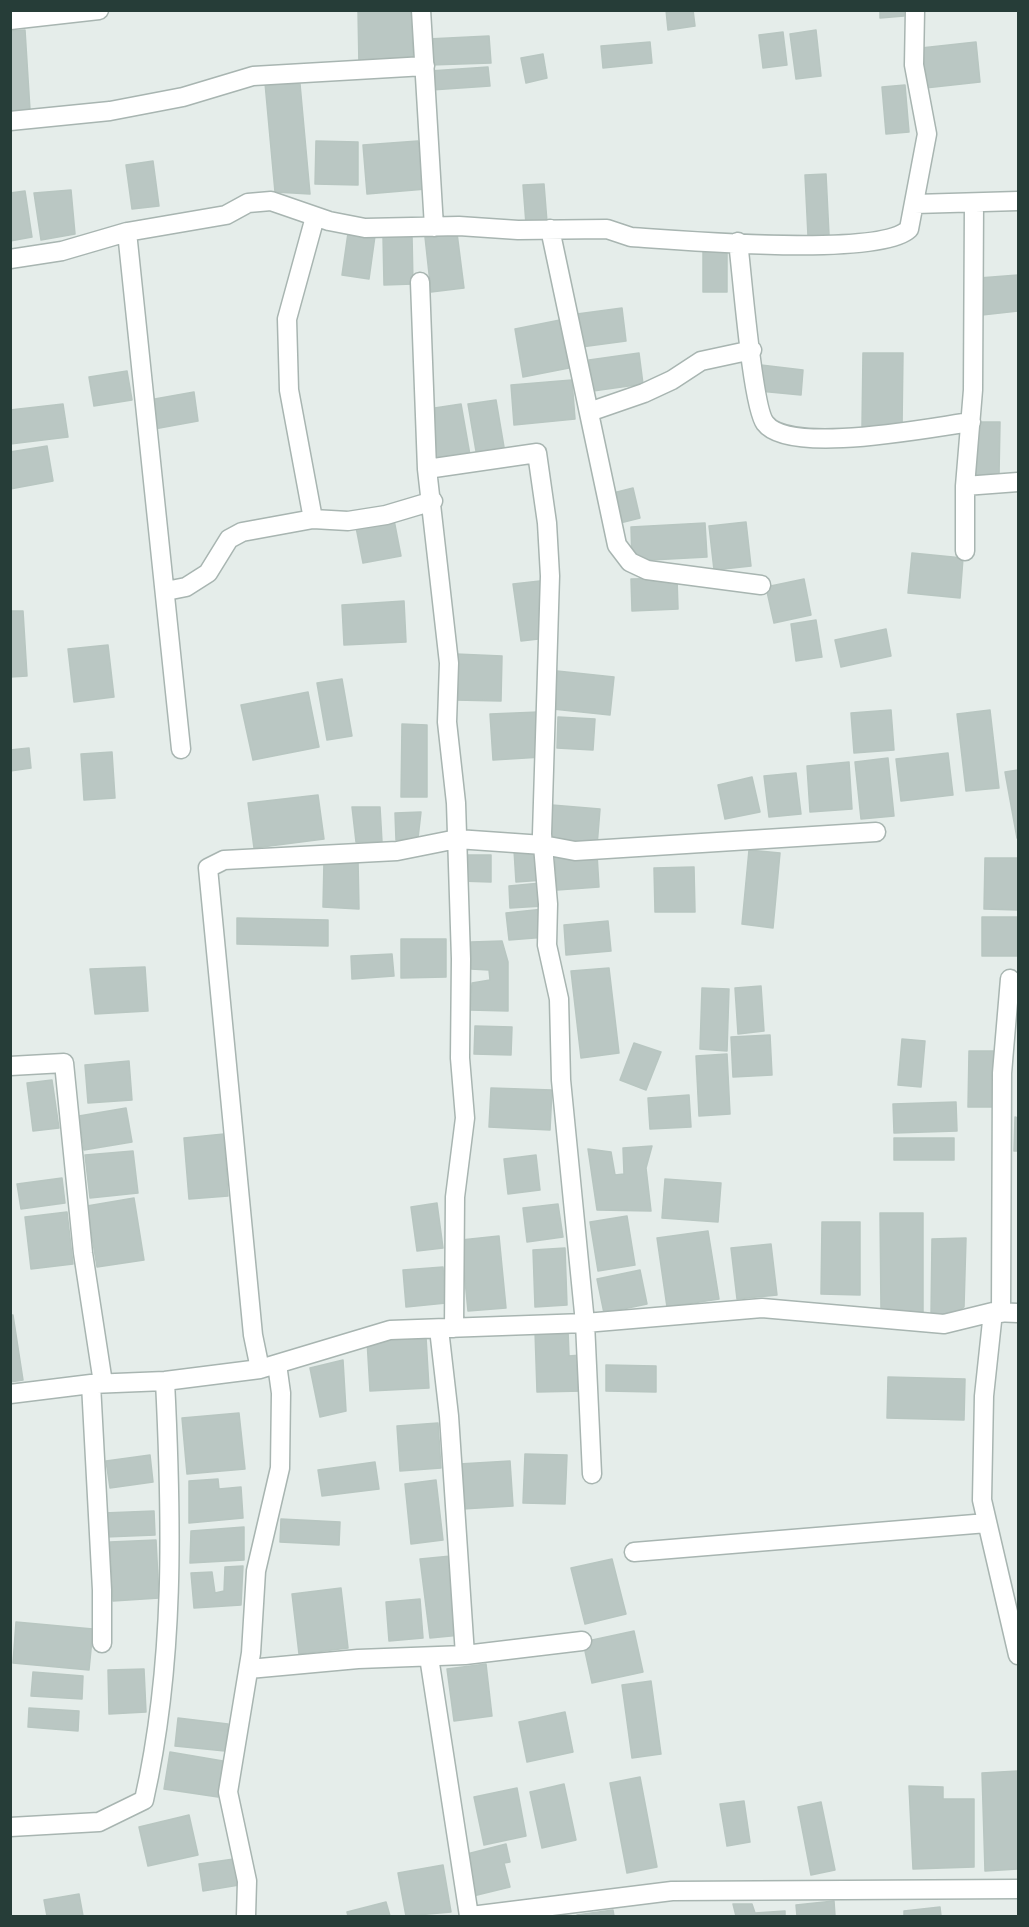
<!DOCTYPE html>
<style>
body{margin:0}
#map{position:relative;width:1029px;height:1927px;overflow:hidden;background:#e5edea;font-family:"Open Sans",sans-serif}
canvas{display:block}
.frame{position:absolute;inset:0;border:12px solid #263d38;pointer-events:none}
</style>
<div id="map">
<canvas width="1029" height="1927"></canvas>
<div class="frame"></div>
</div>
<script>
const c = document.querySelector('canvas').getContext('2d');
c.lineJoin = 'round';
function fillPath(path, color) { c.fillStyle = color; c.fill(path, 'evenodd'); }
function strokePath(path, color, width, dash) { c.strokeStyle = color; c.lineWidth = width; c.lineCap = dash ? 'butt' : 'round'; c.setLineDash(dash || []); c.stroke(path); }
const building = new Path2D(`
 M358,10H412L413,65L359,67Z
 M666,10H693L695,26L668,30Z
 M880,10H904V16L880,18Z
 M25,30L30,110L10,112V31Z
 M816,30L821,76L796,79L790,34Z
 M783,32L787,65L763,68L759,35Z
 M489,36L491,63L430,65L428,39Z
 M650,42L652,63L603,68L601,46Z
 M976,42L980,82L925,88L921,48Z
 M543,54L547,78L526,83L521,58Z
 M488,67L490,86L431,90L430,71Z
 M265,83L300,84L310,194L275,192Z
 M905,85L909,132L886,134L882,87Z
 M316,141L358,142V185L315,184Z
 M418,141L426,189L367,194L363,145Z
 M153,161L159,206L132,209L126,165Z
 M826,174L829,235L808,236L805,175Z
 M544,184L547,222L526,224L523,185Z
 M71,190L75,234L41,240L34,193Z
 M25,191L32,237L10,241V193Z
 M348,233L375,236L369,279L342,275Z
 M457,233L464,288L431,292L425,237Z
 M412,235L413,284L384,285L383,236Z
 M703,244H727V292H703Z
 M1018,275V311L982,315L979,278Z
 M622,308L626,341L581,347L577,314Z
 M565,319L574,367L523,377L515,329Z
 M639,353L643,384L593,391L589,360Z
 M863,353H903L902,428L862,427Z
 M761,365L803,370L801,395L759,391Z
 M127,371L132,400L94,406L89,377Z
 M572,380L575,419L514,425L511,385Z
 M194,392L198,421L154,429L149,400Z
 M496,400L505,453L477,457L468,404Z
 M63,404L68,437L10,444V410Z
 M461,404L470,455L437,460L428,409Z
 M974,422H1000L999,476H974Z
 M47,446L53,481L10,489V452Z
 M633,488L640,518L620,523L613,493Z
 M394,520L401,556L363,563L356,527Z
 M746,522L751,566L714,570L709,526Z
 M705,523L707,557L632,561L631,527Z
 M912,553L963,558L960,598L908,593Z
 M677,578L678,609L632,611L631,579Z
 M804,579L811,615L774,623L766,587Z
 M540,581L547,638L521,641L513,584Z
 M404,601L406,642L344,645L342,605Z
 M10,611H23L27,676L10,677Z
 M816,620L822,657L796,661L791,624Z
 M886,629L891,656L841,667L835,640Z
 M108,645L114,697L74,702L68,649Z
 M456,654L502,656L501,701L455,700Z
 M557,671L614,677L610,715L553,709Z
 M342,679L352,736L327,740L317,683Z
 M308,692L319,747L253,760L241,705Z
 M891,710L894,750L854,753L851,713Z
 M990,710L999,788L966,791L957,714Z
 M539,712L542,757L493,760L490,714Z
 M558,717L595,719L593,750L557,748Z
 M402,724L427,725V797H401Z
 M29,748L31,768L10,771V750Z
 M112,752L115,798L84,800L81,754Z
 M948,753L953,795L901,801L896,759Z
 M888,758L894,816L861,819L855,762Z
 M849,762L852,809L810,812L807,766Z
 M1018,770V838H1017L1005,772Z
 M796,773L801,814L769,817L764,776Z
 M752,777L760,812L725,819L718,785Z
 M318,795L324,839L254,848L248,803Z
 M552,805L600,809L597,846L549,842Z
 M352,807H380L382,842H356Z
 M421,812L418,838L396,840L395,813Z
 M541,848L544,880L516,882L514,850Z
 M749,850L780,853L773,928L742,924Z
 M597,854L599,887L557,890L555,857Z
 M460,855H491V882L460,881Z
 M985,858H1018V910L984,909Z
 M358,860L359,909L323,907L324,861Z
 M694,867L695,912H655L654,868Z
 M541,883L543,906L510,908L509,886Z
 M544,909L547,937L509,940L506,913Z
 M982,917H1017V956H982Z
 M237,918L328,920V946L237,944Z
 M608,921L611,951L566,955L564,925Z
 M401,939H446V977L401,978Z
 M502,941L508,962V1011L470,1010L472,983L490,980L489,970L471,969V942Z
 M392,954L394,976L352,979L351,956Z
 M145,967L148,1011L95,1014L90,969Z
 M609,968L619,1053L581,1058L571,971Z
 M761,986L764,1031L738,1034L735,988Z
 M702,988L729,989L727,1051L700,1049Z
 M475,1026L512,1027L511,1055L474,1054Z
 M770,1035L772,1075L733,1077L731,1037Z
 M902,1039L925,1041L921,1087L898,1085Z
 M634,1043L661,1052L646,1090L620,1080Z
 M969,1051H994L993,1107H968Z
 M727,1054L730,1114L699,1116L696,1056Z
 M129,1061L132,1100L88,1103L85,1065Z
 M52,1080L59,1128L33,1131L27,1083Z
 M491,1088L552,1090L550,1130L489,1127Z
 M689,1095L691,1127L650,1129L648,1098Z
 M956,1102L957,1131L894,1133L893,1104Z
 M126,1108L132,1142L84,1150L79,1116Z
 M1015,1117L1018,1118V1151H1014Z
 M224,1134L228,1196L189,1199L184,1138Z
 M894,1138H954V1160H894Z
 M652,1146L646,1168L651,1211L597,1210L588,1149L611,1152L615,1175L624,1174L623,1148Z
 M133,1151L138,1193L90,1198L85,1155Z
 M536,1155L540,1190L508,1194L504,1159Z
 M62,1178L65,1203L21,1209L17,1184Z
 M665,1179L721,1183L718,1222L662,1218Z
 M134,1198L144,1260L97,1267L87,1206Z
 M437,1203L443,1248L417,1251L411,1207Z
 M558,1204L563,1237L527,1242L523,1208Z
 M67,1212L73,1264L31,1269L25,1217Z
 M880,1213H923V1312L881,1311Z
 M627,1216L635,1265L598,1271L590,1222Z
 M822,1222H860V1295L821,1294Z
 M708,1231L719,1299L667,1307L657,1238Z
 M499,1236L506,1308L468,1311L461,1240Z
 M966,1238L964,1307L954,1314L931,1315L932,1239Z
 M771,1244L777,1295L737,1299L731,1248Z
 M565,1248L567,1305L535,1307L533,1250Z
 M443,1267L446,1303L406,1307L403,1270Z
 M640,1270L647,1304L604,1313L597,1279Z
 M10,1315H13L23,1380L10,1382Z
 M568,1330L569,1356L581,1355L583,1391L537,1392L535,1331Z
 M426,1337L429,1388L370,1391L367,1340Z
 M343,1360L346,1411L320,1417L310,1368Z
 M606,1365L656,1366V1392L606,1391Z
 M888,1377L965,1379L964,1420L887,1418Z
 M239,1413L245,1469L187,1474L182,1418Z
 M438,1423L441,1468L400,1471L397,1426Z
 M525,1454L567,1455L565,1504L523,1503Z
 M150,1455L153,1482L110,1488L106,1461Z
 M510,1461L513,1506L462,1509L459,1464Z
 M375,1462L379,1489L322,1496L318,1470Z
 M218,1479L219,1489L241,1487L243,1518L189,1523V1481Z
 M436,1480L443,1540L411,1544L405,1484Z
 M154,1511L155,1535L105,1537L104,1513Z
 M281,1519L340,1522L339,1545L280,1542Z
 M244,1527V1560L190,1563L191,1531Z
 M156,1540L159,1598L113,1601L110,1542Z
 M451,1556L461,1635L430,1638L420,1559Z
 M612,1559L626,1614L585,1624L571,1568Z
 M243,1566L241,1605L194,1608L191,1573L212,1572L215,1593L224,1591L225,1567Z
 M341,1588L348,1648L299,1654L292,1594Z
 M420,1599L423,1638L389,1641L386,1602Z
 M16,1622L93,1629L89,1670L13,1663Z
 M634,1631L643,1672L592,1683L583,1642Z
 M486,1664L492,1716L454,1721L447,1669Z
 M144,1669L146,1712L109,1714L108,1670Z
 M33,1672L83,1676L82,1699L31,1696Z
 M651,1681L661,1754L632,1758L622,1685Z
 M29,1708L79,1711L78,1731L28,1727Z
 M565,1712L573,1752L527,1762L519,1722Z
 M178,1718L228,1724L225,1751L175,1746Z
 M170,1752L223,1761L218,1797L164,1789Z
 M1018,1771V1869L985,1871L982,1773Z
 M640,1777L657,1867L627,1873L610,1783Z
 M564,1784L576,1840L542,1848L530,1792Z
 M909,1786L943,1787V1799H974V1867L913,1869Z
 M517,1788L526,1836L484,1845L474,1797Z
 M744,1801L750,1842L727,1846L720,1804Z
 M821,1802L835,1870L811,1875L798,1807Z
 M189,1815L198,1855L148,1866L139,1827Z
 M506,1844L510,1862L504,1863L510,1887L473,1896L463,1855Z
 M234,1859L239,1885L203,1891L199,1864Z
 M443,1865L451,1912L406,1916L398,1873Z
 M79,1894L83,1916H47L44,1900Z
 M834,1901L835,1916H797L796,1905Z
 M386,1902L390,1916H348L347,1912Z
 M733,1904H752L755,1913L785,1911V1916H736Z
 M940,1907L941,1916H904V1911Z
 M613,1910L614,1916H577V1915Z`);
const minor = new Path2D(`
 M421,10L434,227
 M10,20L99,10
 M10,121L110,111L183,97L253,76L425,66
 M915,204L1018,201
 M550,229L617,545L630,562L647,570L761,585
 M127,232L181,749
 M738,242C742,272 752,406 765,423C789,456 932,427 971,422
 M10,259L62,251L127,232L226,215L248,203L271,201L329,221L365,228L459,226L518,230L607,229L631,237C680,240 879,258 909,229L927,134L914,65L915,10
 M420,282L427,469L449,663L447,722L456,803L461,959L460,1058L465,1118L455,1197L454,1328
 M589,412L644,393L672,380L701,361L752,350
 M427,469L537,453L547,523L550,576L542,834L548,904L547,945L559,999L561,1080L585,1323L592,1474
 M965,486L1018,482
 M313,519L289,390L287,319L315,217
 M965,551V486L973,390L974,203
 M166,591L186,587L208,573L229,539L242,532L313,519L348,521L386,515L433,501
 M10,1066L64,1063L83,1253L103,1383
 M993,1312L984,1396L982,1500L1018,1655
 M1001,1313L1002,1073L1010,979
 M260,1369L253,1335L208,868L224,860L397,851L457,839L543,845L575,851L876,832
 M91,1384L102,1590V1643
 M10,1394L91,1384L165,1381L260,1369L390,1330L585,1323L762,1308L944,1324L993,1312L1018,1313
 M634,1552L987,1523
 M465,1655L582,1641
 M429,1657L469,1916
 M249,1669L358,1659L465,1655L449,1416L439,1329
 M10,1827L99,1822L144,1800C175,1663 172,1520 165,1381
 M246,1916L247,1881L228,1792L251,1653L256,1571L280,1468L281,1393L277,1364
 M471,1916L672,1891L1018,1889`);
fillPath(building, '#bac7c3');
strokePath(building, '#b8c6c1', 1.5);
strokePath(minor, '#a8b5b1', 21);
strokePath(minor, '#fff', 18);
</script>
